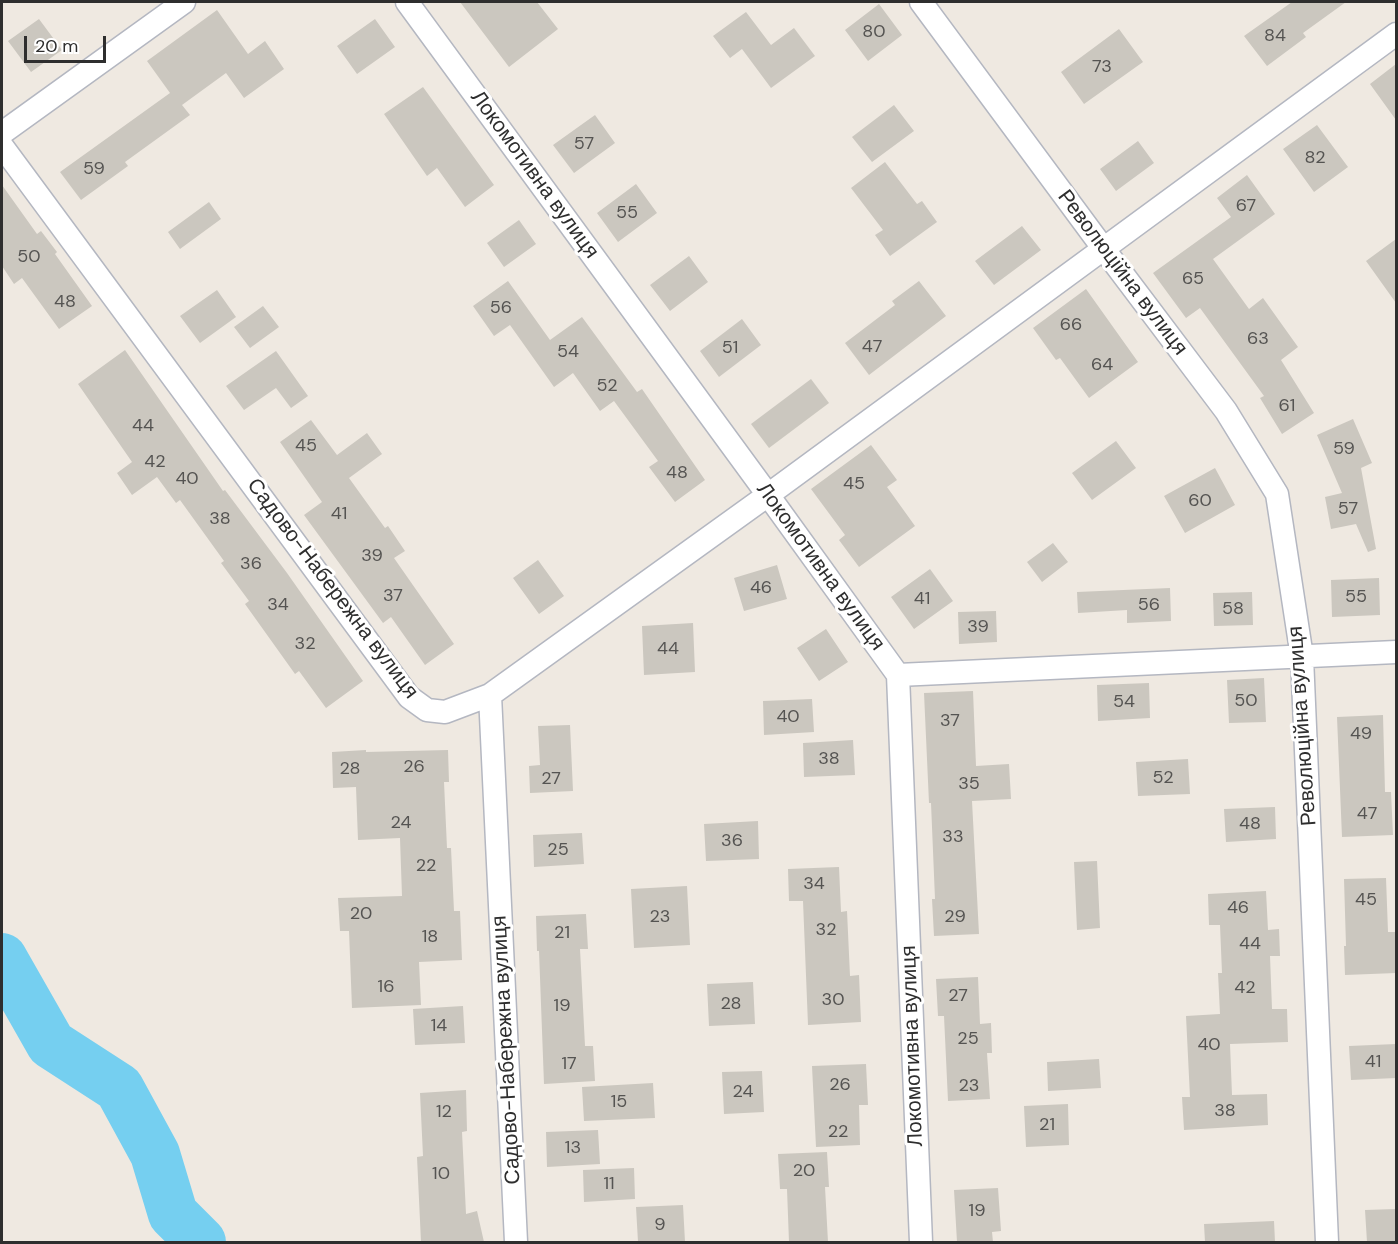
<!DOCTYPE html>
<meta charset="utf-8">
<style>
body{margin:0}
#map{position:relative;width:1398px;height:1244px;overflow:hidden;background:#efe9e1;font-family:"DM Sans",sans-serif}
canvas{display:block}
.frame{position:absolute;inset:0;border:3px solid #2e2e2e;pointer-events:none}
.scale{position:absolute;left:24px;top:36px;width:82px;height:27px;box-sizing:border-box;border:3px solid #2e2e2e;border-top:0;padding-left:8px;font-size:18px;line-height:21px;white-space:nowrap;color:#2e2e2e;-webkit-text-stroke:4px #fff;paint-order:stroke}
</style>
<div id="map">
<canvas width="1398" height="1244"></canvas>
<div class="frame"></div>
<div class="scale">20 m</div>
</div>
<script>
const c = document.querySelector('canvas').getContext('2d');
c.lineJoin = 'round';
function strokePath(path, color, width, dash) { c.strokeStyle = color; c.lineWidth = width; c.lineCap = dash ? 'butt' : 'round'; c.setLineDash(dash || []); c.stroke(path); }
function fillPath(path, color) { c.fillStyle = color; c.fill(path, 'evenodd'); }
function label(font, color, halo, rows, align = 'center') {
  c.font = font + ' "DM Sans",sans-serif'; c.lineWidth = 6; c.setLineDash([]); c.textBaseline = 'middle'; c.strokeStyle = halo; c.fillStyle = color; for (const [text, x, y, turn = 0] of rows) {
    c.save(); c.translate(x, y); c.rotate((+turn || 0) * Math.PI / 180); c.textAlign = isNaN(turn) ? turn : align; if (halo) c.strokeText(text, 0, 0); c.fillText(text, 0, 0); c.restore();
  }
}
const river = new Path2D(`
 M2,958L51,1044L119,1088L155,1154L173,1214L201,1242`);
const building = new Path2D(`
 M460,2H537L558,29L509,67Z
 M1292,2H1346L1303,33L1306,37L1267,66L1244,36Z
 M879,4L902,35L868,61L845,30Z
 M217,10L248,54L265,41L284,69L244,98L226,73L182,105L190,115L125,162L128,166L81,200L60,172L170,93L147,61Z
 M746,12L771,45L794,28L815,56L771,88L742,49L730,58L713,36Z
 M39,19L62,50L31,72L8,41Z
 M375,19L395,47L357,74L337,46Z
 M1119,29L1143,62L1084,104L1061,72Z
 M1396,64V120L1370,84Z
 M423,87L494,185L465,207L437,168L427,176L384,114Z
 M894,105L914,131L872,162L852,137Z
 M595,115L615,143L574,173L553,145Z
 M1317,125L1348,167L1314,192L1283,149Z
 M1138,141L1154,163L1116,191L1100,169Z
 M885,162L917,204L922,201L937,222L890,256L875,235L883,230L851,188Z
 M1247,175L1275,214L1213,259L1249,309L1263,298L1298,347L1281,360L1314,413L1282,434L1260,398L1264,396L1200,308L1186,318L1153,273L1231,217L1217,198Z
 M636,184L657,213L618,242L597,213Z
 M2,185L37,234L41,231L57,252L55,254L92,306L59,329L22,278L14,284L2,266Z
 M209,202L221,219L180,249L168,232Z
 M519,220L536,244L504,267L487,243Z
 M1022,226L1041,250L994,285L975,261Z
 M1396,239V303L1366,261Z
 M689,256L708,282L670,311L650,285Z
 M508,281L550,340L582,317L637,392L642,389L705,480L675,502L649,467L658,461L614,401L600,411L573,373L554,387L510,325L494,336L473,306Z
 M919,281L946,316L869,375L845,343L895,305L892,301Z
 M1086,289L1138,362L1089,398L1060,358L1056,360L1033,328Z
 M217,290L236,317L200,343L180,316Z
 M263,306L279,327L250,348L234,327Z
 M742,319L761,345L719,377L700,351Z
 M125,350L223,491L225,490L287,573L363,681L326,708L299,671L295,674L245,604L249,601L221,563L224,561L180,500L176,503L157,477L132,495L117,473L132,462L78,384Z
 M276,351L308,396L291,408L276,388L244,410L226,386Z
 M811,379L829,403L769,448L751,424Z
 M1353,419L1372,463L1361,468L1376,549L1368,552L1356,524L1331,529L1325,497L1342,493L1317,435Z
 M311,420L337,455L367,433L382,454L349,478L385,528L388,526L405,551L394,558L454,644L425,665L391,617L383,623L304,515L322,502L280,442Z
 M1116,441L1136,468L1092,500L1072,473Z
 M871,445L897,480L887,487L915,526L859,567L839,540L845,535L811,489Z
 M1215,468L1235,505L1185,533L1164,496Z
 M1053,543L1068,562L1042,582L1027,562Z
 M538,560L564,596L539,614L513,578Z
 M777,565L787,599L744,611L734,578Z
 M930,569L953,601L914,629L891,597Z
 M1379,578L1380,615L1332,617L1331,580Z
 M1170,588L1171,621L1127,623V610L1078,613L1077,592Z
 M1252,592L1253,625L1214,626L1213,593Z
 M996,611L997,642L959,644L958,612Z
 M693,623L695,672L644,675L642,626Z
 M826,629L848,662L819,681L797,648Z
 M1264,678L1266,722L1229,723L1227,680Z
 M1149,683L1150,718L1098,721L1097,685Z
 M973,691L976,766L1009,764L1011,799L972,801L979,934L934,936L932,899H935L931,803H929L924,693Z
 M812,699L814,732L764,735L763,701Z
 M1383,715L1385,792H1391L1393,835L1342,837L1337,717Z
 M570,725L573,791L530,793L529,766L540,765L538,726Z
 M853,740L855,775L804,777L803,743Z
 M366,750V752L448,750L449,782H444L447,848H451L454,911H460L462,960L419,962L421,1005L352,1008L349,931H340L338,898L402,896L400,838L358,840L356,787L333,788L332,752Z
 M1188,759L1190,794L1138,796L1136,762Z
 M1275,807L1276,839L1226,842L1224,809Z
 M758,821L759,859L706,861L704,824Z
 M582,833L584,864L534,867L533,835Z
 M1097,861L1100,928L1077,930L1074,862Z
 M839,867L841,912L847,911L850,976L859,975L861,1022L808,1025L803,901H789L788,869Z
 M1386,878L1388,932H1396V973L1345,975L1344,946H1346L1344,879Z
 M687,886L690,945L634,948L631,889Z
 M1266,891L1268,930L1279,929L1280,956H1270L1272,1009H1287L1288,1042L1230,1044L1232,1095L1267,1094L1268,1125L1184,1130L1182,1097H1190L1186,1016L1220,1014L1218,973H1222L1220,925H1209L1208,894Z
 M586,914L588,949H580L585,1046H593L595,1081L544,1084L539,951H537L536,916Z
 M978,977L980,1024L991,1023L992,1053H987L990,1099L948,1101L944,1016H938L936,979Z
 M753,982L755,1024L709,1026L707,984Z
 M463,1006L465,1043L415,1045L413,1009Z
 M1396,1044V1078L1351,1080L1349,1046Z
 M1099,1059L1101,1088L1048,1091L1047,1062Z
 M866,1064L868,1105H859L860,1145L816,1147L812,1066Z
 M762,1071L764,1112L724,1114L722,1072Z
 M653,1083L655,1118L584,1121L582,1087Z
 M466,1090L467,1131L462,1132L466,1214L477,1211L484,1242H421L417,1157L423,1156L420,1093Z
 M1068,1104L1069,1145L1026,1147L1024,1106Z
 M598,1130L600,1164L547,1167L546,1132Z
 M827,1152L829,1187H825L828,1242H789L787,1189H780L778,1154Z
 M634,1168L635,1199L584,1202L583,1170Z
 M998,1188L1001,1231L992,1232L993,1242H957L954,1190Z
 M683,1205L685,1242H638L636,1207Z
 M1396,1209V1242H1367L1365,1210Z
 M1274,1221L1275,1242H1205L1204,1224Z`);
const street = new Path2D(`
 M407,2L768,495L898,675L921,1242
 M921,2L1103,248L1226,411L1277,494L1302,657L1327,1242
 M2,133L184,2
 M2,146L409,697L427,710L445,712L490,695L516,1242
 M898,675L1396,652
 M490,695L768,495L1396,34`);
const numberNames = [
 ["80",874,32],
 ["84",1275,36],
 ["73",1102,67],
 ["57",584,144],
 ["82",1315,158],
 ["59",94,169],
 ["67",1246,206],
 ["55",627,213],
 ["50",29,257],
 ["65",1193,279],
 ["48",65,302],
 ["56",501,308],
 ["66",1071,325],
 ["63",1258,339],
 ["47",872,347],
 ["51",730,348],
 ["54",568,352],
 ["64",1102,365],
 ["52",607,386],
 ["61",1287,406],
 ["44",143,426],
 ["45",306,446],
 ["59",1344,449],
 ["42",155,462],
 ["48",677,473],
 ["40",187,479],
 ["45",854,484],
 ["60",1200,501],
 ["57",1348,509],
 ["41",339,514],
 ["38",220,519],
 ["39",372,556],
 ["36",251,564],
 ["46",761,588],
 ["37",393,596],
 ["55",1356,597],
 ["41",922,599],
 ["34",278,605],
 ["56",1149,605],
 ["58",1233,609],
 ["39",978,627],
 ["32",305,644],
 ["44",668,649],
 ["50",1246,701],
 ["54",1124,702],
 ["40",788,717],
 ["37",950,721],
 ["49",1361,734],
 ["38",829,759],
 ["26",414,767],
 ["28",350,769],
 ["52",1163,778],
 ["27",551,779],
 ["35",969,784],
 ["47",1367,814],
 ["24",401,823],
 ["48",1250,824],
 ["33",953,837],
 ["36",732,841],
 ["25",558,850],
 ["22",426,866],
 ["34",814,884],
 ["45",1366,900],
 ["46",1238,908],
 ["20",361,914],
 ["23",660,917],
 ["29",955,917],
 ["32",826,930],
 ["21",562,933],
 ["18",430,937],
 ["44",1250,944],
 ["16",386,987],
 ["42",1245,988],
 ["27",958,996],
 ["30",833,1000],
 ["28",731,1004],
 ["19",562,1006],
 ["14",439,1026],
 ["25",968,1039],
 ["40",1209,1045],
 ["41",1373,1062],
 ["17",569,1064],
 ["26",840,1085],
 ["23",969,1086],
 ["24",743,1092],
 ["15",619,1102],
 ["38",1225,1111],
 ["12",444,1112],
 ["21",1047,1125],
 ["22",838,1132],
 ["13",573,1148],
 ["20",804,1171],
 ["10",441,1174],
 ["11",609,1184],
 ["19",977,1211],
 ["9",660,1225]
];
const streetNames = [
 ["Локомотивна вулиця",534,175,54],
 ["Революційна вулиця",1122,273,53],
 ["Локомотивна вулиця",820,567,54],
 ["Садово-Набережна вулиця",332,589,53],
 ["Революційна вулиця",1303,726,-94],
 ["Локомотивна вулиця",913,1046,-92],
 ["Садово-Набережна вулиця",507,1050,-93]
];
strokePath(river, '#75cff0', 50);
fillPath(building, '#cbc7bf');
strokePath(street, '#b4b7c1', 25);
strokePath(street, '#fff', 22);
label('18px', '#555452', null, numberNames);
label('21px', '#2e2e2e', '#fff', streetNames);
</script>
